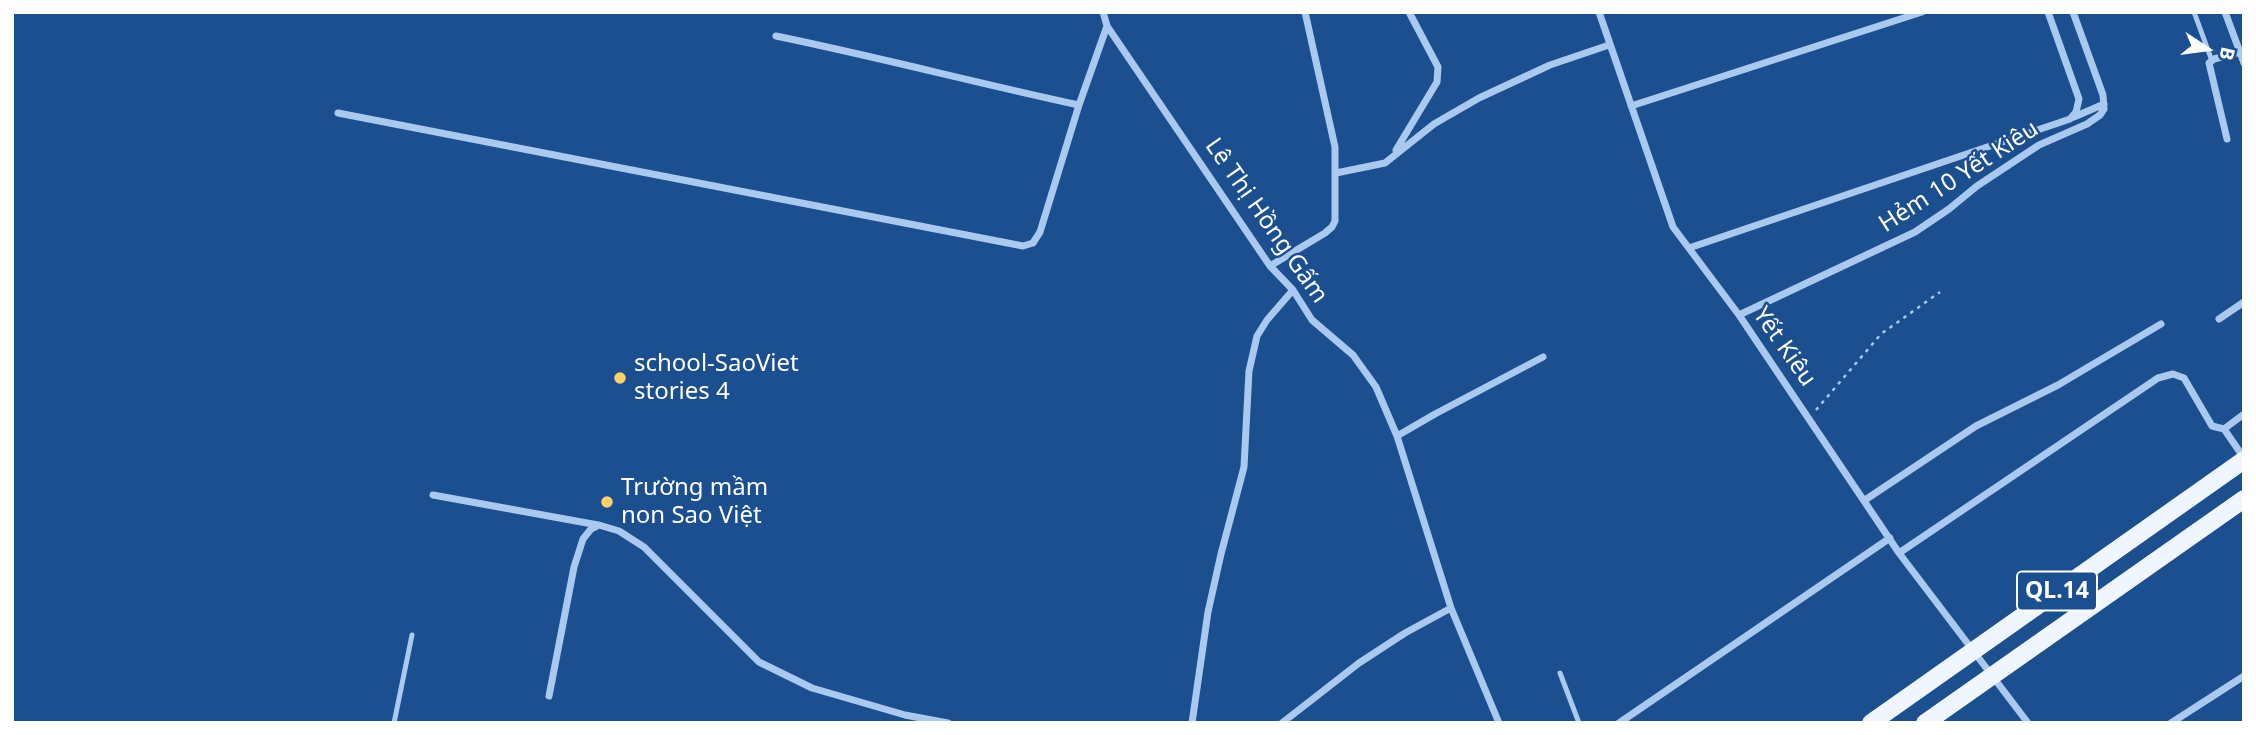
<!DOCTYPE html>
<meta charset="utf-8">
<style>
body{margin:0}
#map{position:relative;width:2256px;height:735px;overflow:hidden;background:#1b4f8f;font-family:"Noto Sans",sans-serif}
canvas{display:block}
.frame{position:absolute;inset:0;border:14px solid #fff;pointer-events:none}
.north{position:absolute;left:2172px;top:14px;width:70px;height:70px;-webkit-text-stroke:5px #1b4f8f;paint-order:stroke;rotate:103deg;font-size:19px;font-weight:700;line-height:28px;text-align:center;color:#fff}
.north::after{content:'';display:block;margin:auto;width:24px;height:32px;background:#fff;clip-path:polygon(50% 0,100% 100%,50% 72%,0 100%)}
</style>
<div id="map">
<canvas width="2256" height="735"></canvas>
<div class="frame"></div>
<div class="north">B</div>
</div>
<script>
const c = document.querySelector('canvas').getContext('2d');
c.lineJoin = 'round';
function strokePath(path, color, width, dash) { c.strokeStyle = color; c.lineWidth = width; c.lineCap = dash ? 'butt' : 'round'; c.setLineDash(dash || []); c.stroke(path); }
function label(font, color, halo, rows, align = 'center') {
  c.font = font + ' "Noto Sans",sans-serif'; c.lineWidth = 5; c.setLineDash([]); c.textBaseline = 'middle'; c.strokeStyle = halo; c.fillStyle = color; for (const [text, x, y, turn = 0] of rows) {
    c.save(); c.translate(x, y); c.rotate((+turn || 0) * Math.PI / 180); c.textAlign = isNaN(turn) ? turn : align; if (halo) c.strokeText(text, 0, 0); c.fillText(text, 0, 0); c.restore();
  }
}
const path = new Path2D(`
 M1816,410L1881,334L1940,292`);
const service = new Path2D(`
 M2194,12L2212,61
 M1560,673L1579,723
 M394,723L412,635`);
const minor = new Path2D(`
 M1103,12L1107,26L1270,266L1293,290L1312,320L1353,355L1376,387L1397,436L1451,608L1499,723
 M1599,12L1673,227L1739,315L1899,553L2028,723
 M2225,12L2244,63
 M776,36C878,57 977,83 1079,105
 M1631,106L1922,12
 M338,113L1023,246L1033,243L1040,232L1079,105L1107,26
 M2074,117L2104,104
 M2227,139L2209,63L2214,59L2240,52
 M1396,150L1437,82L1438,67L1409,12
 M1336,173L1385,163L1434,124L1479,98L1550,65L1609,45
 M1689,248L2070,119L2076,112L2079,99L2048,12
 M1270,266L1325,233L1332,227L1335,221V147L1305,12
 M1739,315L1915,232L1949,209L1977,186L2039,145L2087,124L2100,115L2104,109L2103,95L2073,12
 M2219,319L2244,302
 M2224,429L2244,414
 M1397,436L1435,414L1543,357
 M433,495L598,525
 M1865,500L1976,426L2058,385L2161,324
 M1899,553L2158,378L2173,374L2184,378L2212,426L2224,429L2244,458
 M549,696L574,567L583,539L591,529L599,525L619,531L644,547L759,662L812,688L905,715L948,723
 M1192,723L1208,612L1221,554L1244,467L1249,371L1257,336L1267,320L1293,290
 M1282,723L1359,663L1405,633L1451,608
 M1619,723L1890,538
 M2171,723L2244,676`);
const primary = new Path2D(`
 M1871,723L2244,460
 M1925,723L2244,499`);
const markers = [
 [620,378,7,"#ffd166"],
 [607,502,7,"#ffd166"]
];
const shields = [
 [2057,591,80]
];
const shieldNames = [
 ["QL.14",2057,591]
];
const streetNames = [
 ["Hẻm 10 Yết Kiêu",1959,177,-33],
 ["Lê Thị Hồng Gấm",1266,221,55],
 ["Yết Kiêu",1784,347,55]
];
const poiNames = [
 ["school-SaoViet",634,364],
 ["stories 4",634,392],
 ["Trường mầm",621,488],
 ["non Sao Việt",621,516]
];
strokePath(path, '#a9c9ee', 2.5, [3.5, 5]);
strokePath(service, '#a9c9ee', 5);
strokePath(minor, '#a9c9ee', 7);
strokePath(primary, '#f0f6ff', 18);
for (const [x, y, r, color] of markers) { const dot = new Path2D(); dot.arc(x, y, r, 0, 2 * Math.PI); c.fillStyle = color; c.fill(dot); strokePath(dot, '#1b4f8f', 2.5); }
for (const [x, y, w] of shields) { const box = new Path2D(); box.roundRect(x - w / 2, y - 19.5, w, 39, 5); c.fillStyle = '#1b4f8f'; c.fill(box); strokePath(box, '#fff', 2); }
label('bold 23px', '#fff', null, shieldNames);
label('24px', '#fff', '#1b4f8f', streetNames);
label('24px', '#fff', '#1b4f8f', poiNames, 'left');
</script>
